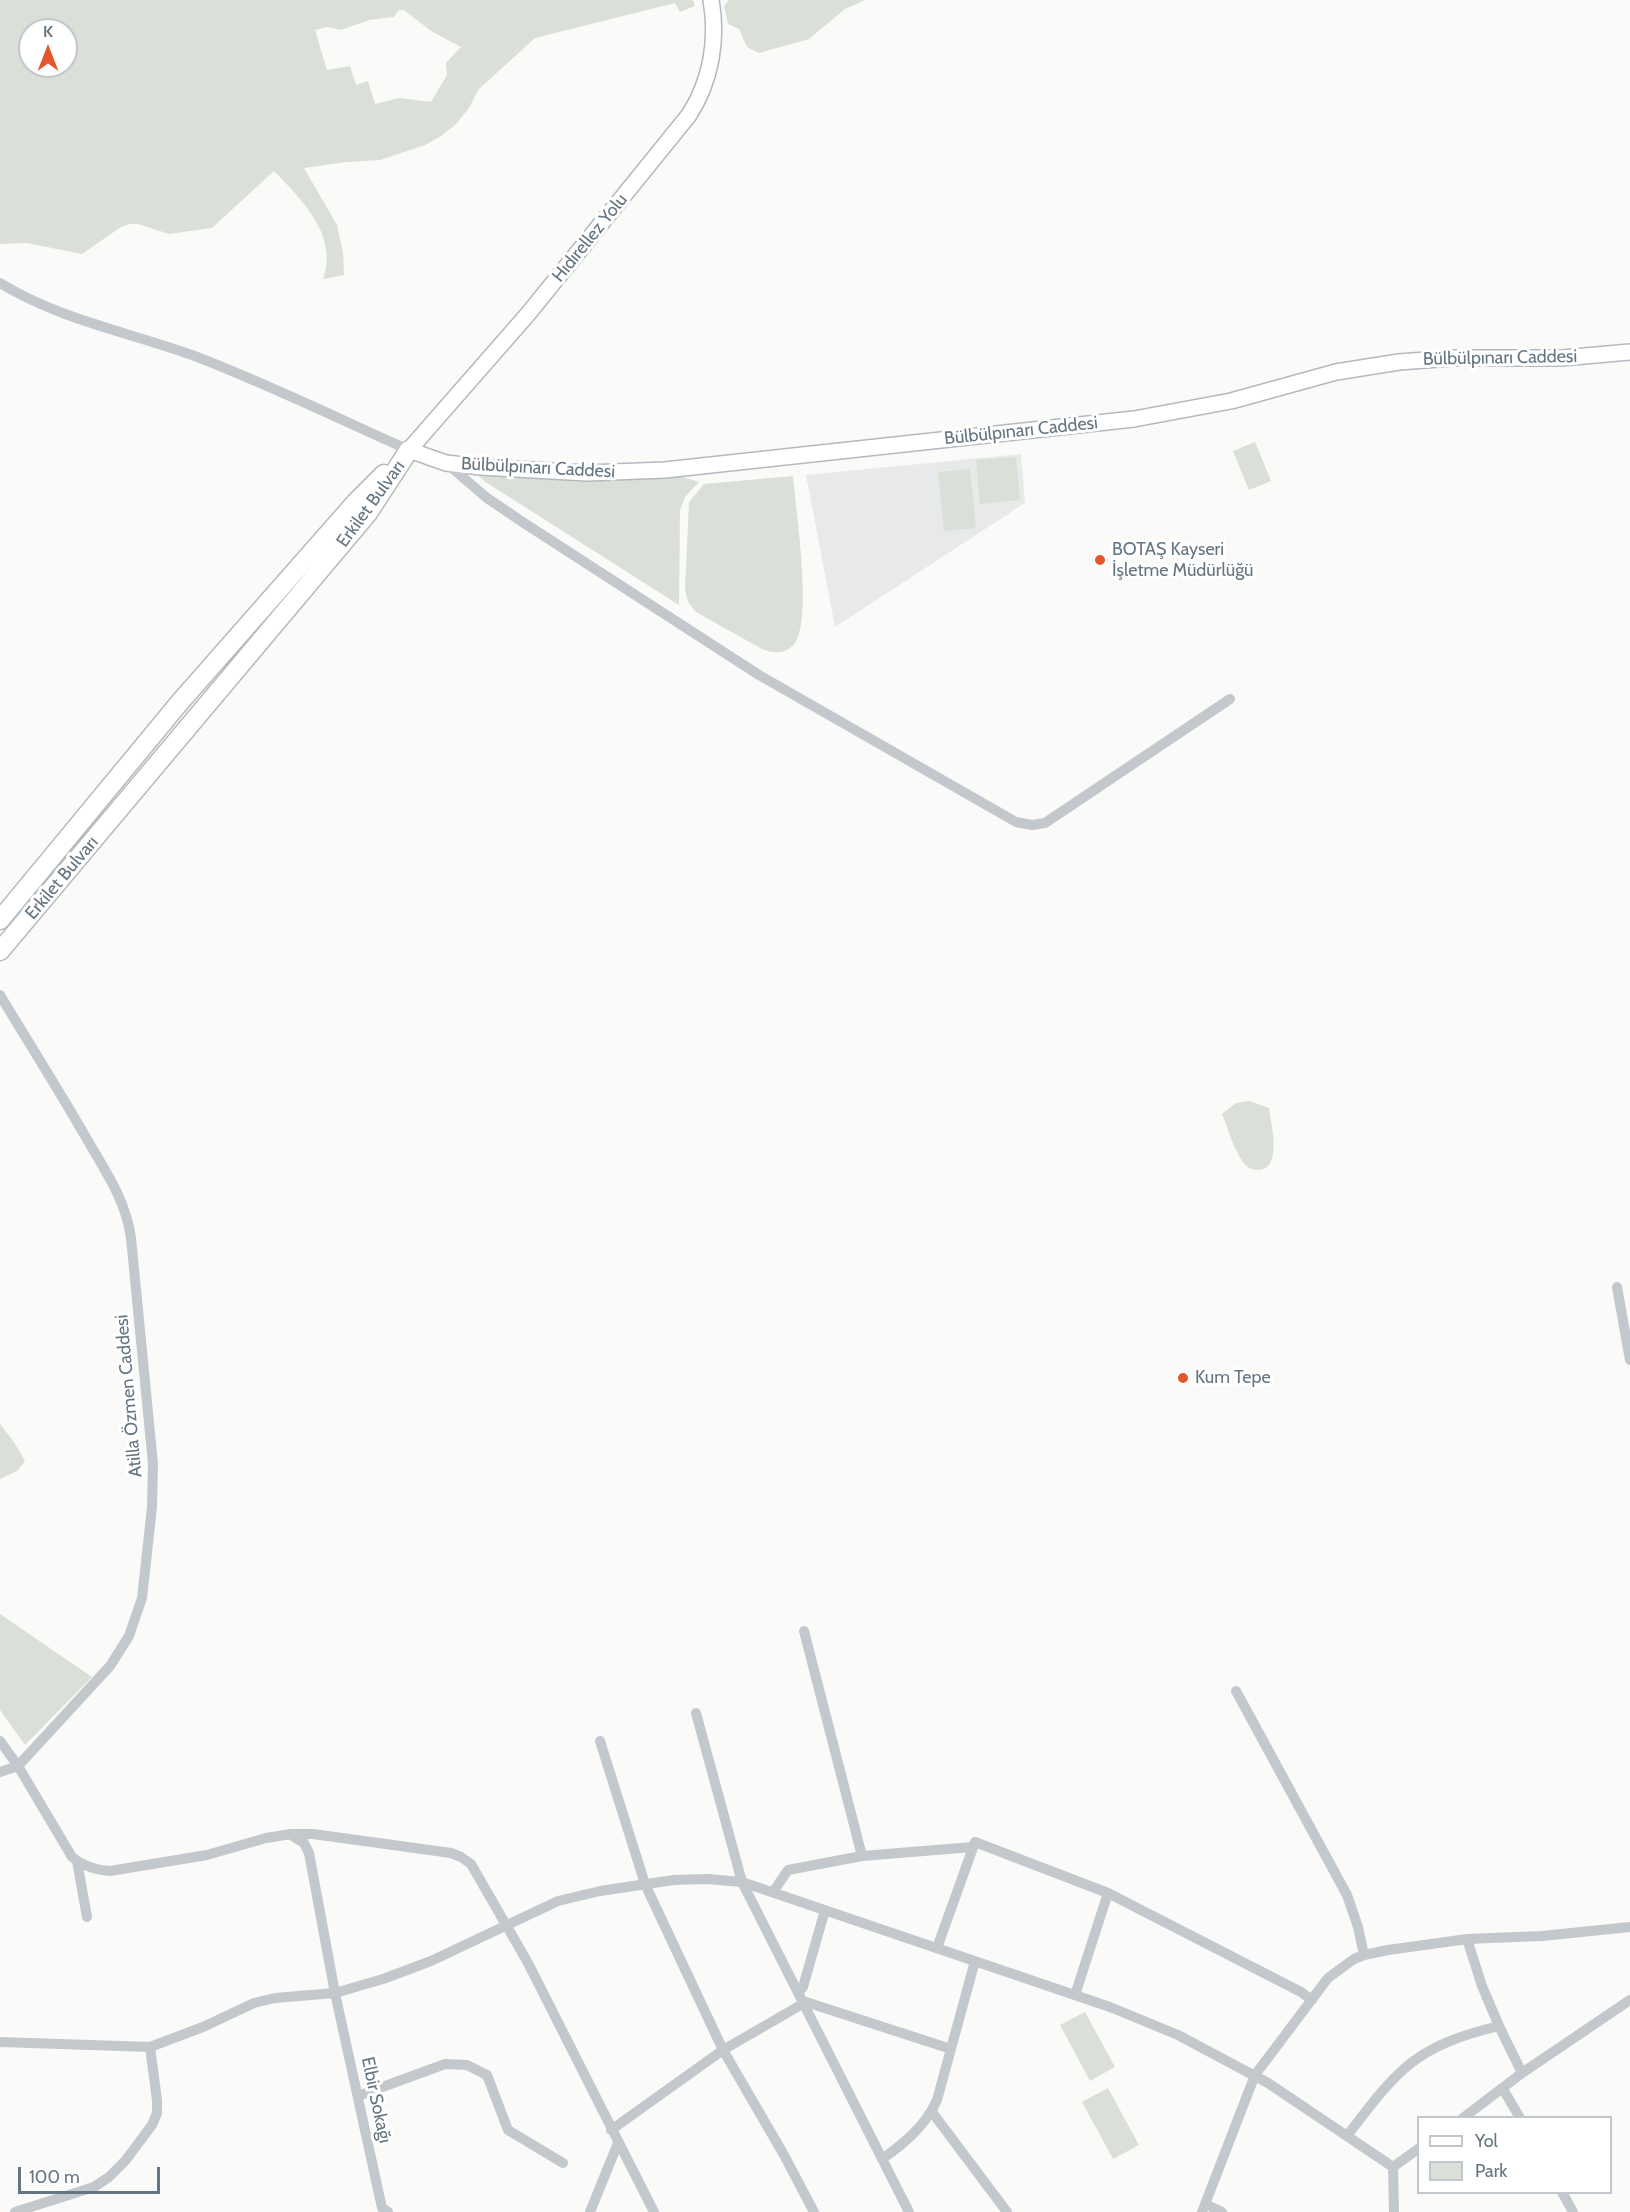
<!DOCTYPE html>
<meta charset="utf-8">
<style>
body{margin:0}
#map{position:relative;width:1630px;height:2212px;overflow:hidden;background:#fafaf8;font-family:Cabin,sans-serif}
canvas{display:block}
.legend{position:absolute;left:1417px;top:2116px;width:195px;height:78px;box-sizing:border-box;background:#fff;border:2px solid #c1c8cd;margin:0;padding:8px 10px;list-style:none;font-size:18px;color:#657683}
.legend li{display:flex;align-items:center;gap:12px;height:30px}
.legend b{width:30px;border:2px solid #c1c8cd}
.north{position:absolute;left:18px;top:18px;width:60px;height:60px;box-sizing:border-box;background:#fff;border:2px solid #c1c8cd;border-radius:50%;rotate:0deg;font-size:16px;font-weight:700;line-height:24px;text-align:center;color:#657683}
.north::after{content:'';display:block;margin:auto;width:21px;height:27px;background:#e4572e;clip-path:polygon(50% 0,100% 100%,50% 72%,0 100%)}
.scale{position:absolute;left:18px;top:2167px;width:142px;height:27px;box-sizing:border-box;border:3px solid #657683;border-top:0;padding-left:8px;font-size:18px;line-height:21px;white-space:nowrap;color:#657683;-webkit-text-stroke:4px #fff;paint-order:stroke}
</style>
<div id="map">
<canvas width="1630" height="2212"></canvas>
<ul class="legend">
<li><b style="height:8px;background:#fff"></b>Yol</li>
<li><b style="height:16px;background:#dadfd7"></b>Park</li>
</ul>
<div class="north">K</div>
<div class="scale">100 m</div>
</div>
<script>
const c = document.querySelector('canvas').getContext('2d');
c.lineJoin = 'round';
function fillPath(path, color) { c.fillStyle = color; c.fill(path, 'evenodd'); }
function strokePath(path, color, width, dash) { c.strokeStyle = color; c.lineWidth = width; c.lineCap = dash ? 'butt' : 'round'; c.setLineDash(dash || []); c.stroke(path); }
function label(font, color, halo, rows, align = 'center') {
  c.font = font + ' Cabin,sans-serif'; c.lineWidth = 6; c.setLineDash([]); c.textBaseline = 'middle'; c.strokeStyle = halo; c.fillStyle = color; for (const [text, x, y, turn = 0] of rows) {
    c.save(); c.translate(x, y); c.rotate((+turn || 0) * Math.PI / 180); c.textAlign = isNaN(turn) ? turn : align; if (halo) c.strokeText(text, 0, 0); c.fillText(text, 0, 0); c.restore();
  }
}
const built = new Path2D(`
 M1021,454L1025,503L835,627L806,475Z`);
const green = new Path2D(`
 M0,0H693L695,6L680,12L675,3L535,38L478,90L469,108L456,124L441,136L425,145L380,160L347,162L304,168L337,225L343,252L344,275L323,279C339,236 302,200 274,171L212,228L169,234L138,224H129L121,227L82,254L27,243L0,244ZM404,10L431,31L461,47L446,63L447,75L431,102L399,98L375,104L368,81L356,85L350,66L327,70L315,30L327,27L341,30L369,20L394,17L398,11ZM30,30H66V66H30Z
 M729,0H865L845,9L809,39L759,53L747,47L739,29L728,24L724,6Z
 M1255,442L1271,481L1249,490L1233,451Z
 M1016,457L1020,500L980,504L976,460Z
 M466,464L659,470L699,482L685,497L680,510L679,605L484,481Z
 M970,469L976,528L944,531L938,472Z
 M793,476C796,511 811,610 797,639C791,653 775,655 762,649L696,612L688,602L685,590L689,502L704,484Z
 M1249,1101L1269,1108C1271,1124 1283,1168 1259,1170C1252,1170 1246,1167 1243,1162C1233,1148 1228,1129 1222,1114L1236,1103Z
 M0,1424L14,1442L25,1461L17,1471L0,1479Z
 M0,1614L92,1677L25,1745L0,1710Z
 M1085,2012L1115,2067L1090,2081L1060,2025Z
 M1108,2088L1139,2145L1113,2159L1082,2102Z`);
const street = new Path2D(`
 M0,283C58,319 128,332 192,355C266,383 337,418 409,450
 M446,463L487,498L524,523L759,675L1016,822L1032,825L1045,823L1230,699
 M0,995C29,1043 60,1092 88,1141C106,1172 126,1201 131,1238L153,1464L152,1507L142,1598L129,1636L110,1666L18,1766L0,1772
 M1617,1287L1630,1360
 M804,1631L862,1856
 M1236,1691L1347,1895L1358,1927L1364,1955
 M696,1713L742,1882L909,2212
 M0,1741L18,1766L72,1857C83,1866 95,1870 110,1871L207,1855L266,1838L291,1834H313L451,1853L461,1857L471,1864L528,1963L654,2212
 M600,1741L645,1884L723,2050L784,2155L814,2212
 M291,1835L304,1843L309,1853L335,1993L382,2208L388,2212
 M77,1861L87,1917
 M773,1892L788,1870L862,1856L973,1847
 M1108,1893L1301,1992L1312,2000
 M1467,1939L1482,1986L1499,2026
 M937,1948L975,1842L1108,1893L1075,1995
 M798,1993L803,1987L825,1910
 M0,2042L150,2047L203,2027L254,2003L275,1998L335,1993L383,1979L431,1961L558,1901L600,1891L674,1880L707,1879L742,1882L1110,2007L1178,2035L1268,2083L1393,2167
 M1522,2073L1630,2000
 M1503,2089L1520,2118
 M358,2096L445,2064L467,2065L487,2075L508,2130L563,2163
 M932,2112L1007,2212
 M611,2130L723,2050L806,2002L951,2049
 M1347,2136C1398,2069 1415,2046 1499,2026L1522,2073L1463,2118
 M882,2159C905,2143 926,2125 937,2100L975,1961
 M1393,2167L1394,2212
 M1393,2167L1418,2149
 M1562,2192L1573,2212
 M1205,2204L1222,2212
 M15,2212L94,2187L109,2177L125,2161L152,2125L157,2113V2100L150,2047
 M590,2212L618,2143
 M1202,2212L1255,2075L1328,1978L1354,1959L1364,1955L1388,1950L1467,1939L1542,1936L1630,1927`);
const secondary = new Path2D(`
 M711,0C718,40 711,81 689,115L528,314L409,450L446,463L480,467L587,473L665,470L1134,419L1231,401L1336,372L1399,362L1452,358H1562L1630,352`);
const primary = new Path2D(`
 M0,920L180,702L356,502L384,474
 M0,951L368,513L409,450`);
const markers = [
 [1100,560,6,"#e4572e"],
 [1183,1378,6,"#e4572e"]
];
const streetNames = [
 ["Hıdırellez Yolu",590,238,-51],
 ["Bülbülpınarı Caddesi",1500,358,-1],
 ["Bülbülpınarı Caddesi",1021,431,-6],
 ["Bülbülpınarı Caddesi",538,468,3],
 ["Erkilet Bulvarı",371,504,-54],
 ["Erkilet Bulvarı",62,878,-50],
 ["Atilla Özmen Caddesi",129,1396,-95],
 ["Elbir Sokağı",376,2100,78]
];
const poiNames = [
 ["BOTAŞ Kayseri",1112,550],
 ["İşletme Müdürlüğü",1112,571],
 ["Kum Tepe",1195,1378]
];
fillPath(built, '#e8e9e9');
fillPath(green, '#dadfd7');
strokePath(secondary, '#b3babf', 18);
strokePath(primary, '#b5babe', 21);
strokePath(street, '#c3c8cc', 10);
strokePath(secondary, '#fff', 15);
strokePath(primary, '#fff', 18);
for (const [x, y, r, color] of markers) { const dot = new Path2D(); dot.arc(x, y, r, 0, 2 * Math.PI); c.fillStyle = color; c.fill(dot); strokePath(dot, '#fff', 2); }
label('18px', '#657683', '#fff', streetNames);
label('18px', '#657683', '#fff', poiNames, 'left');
</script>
